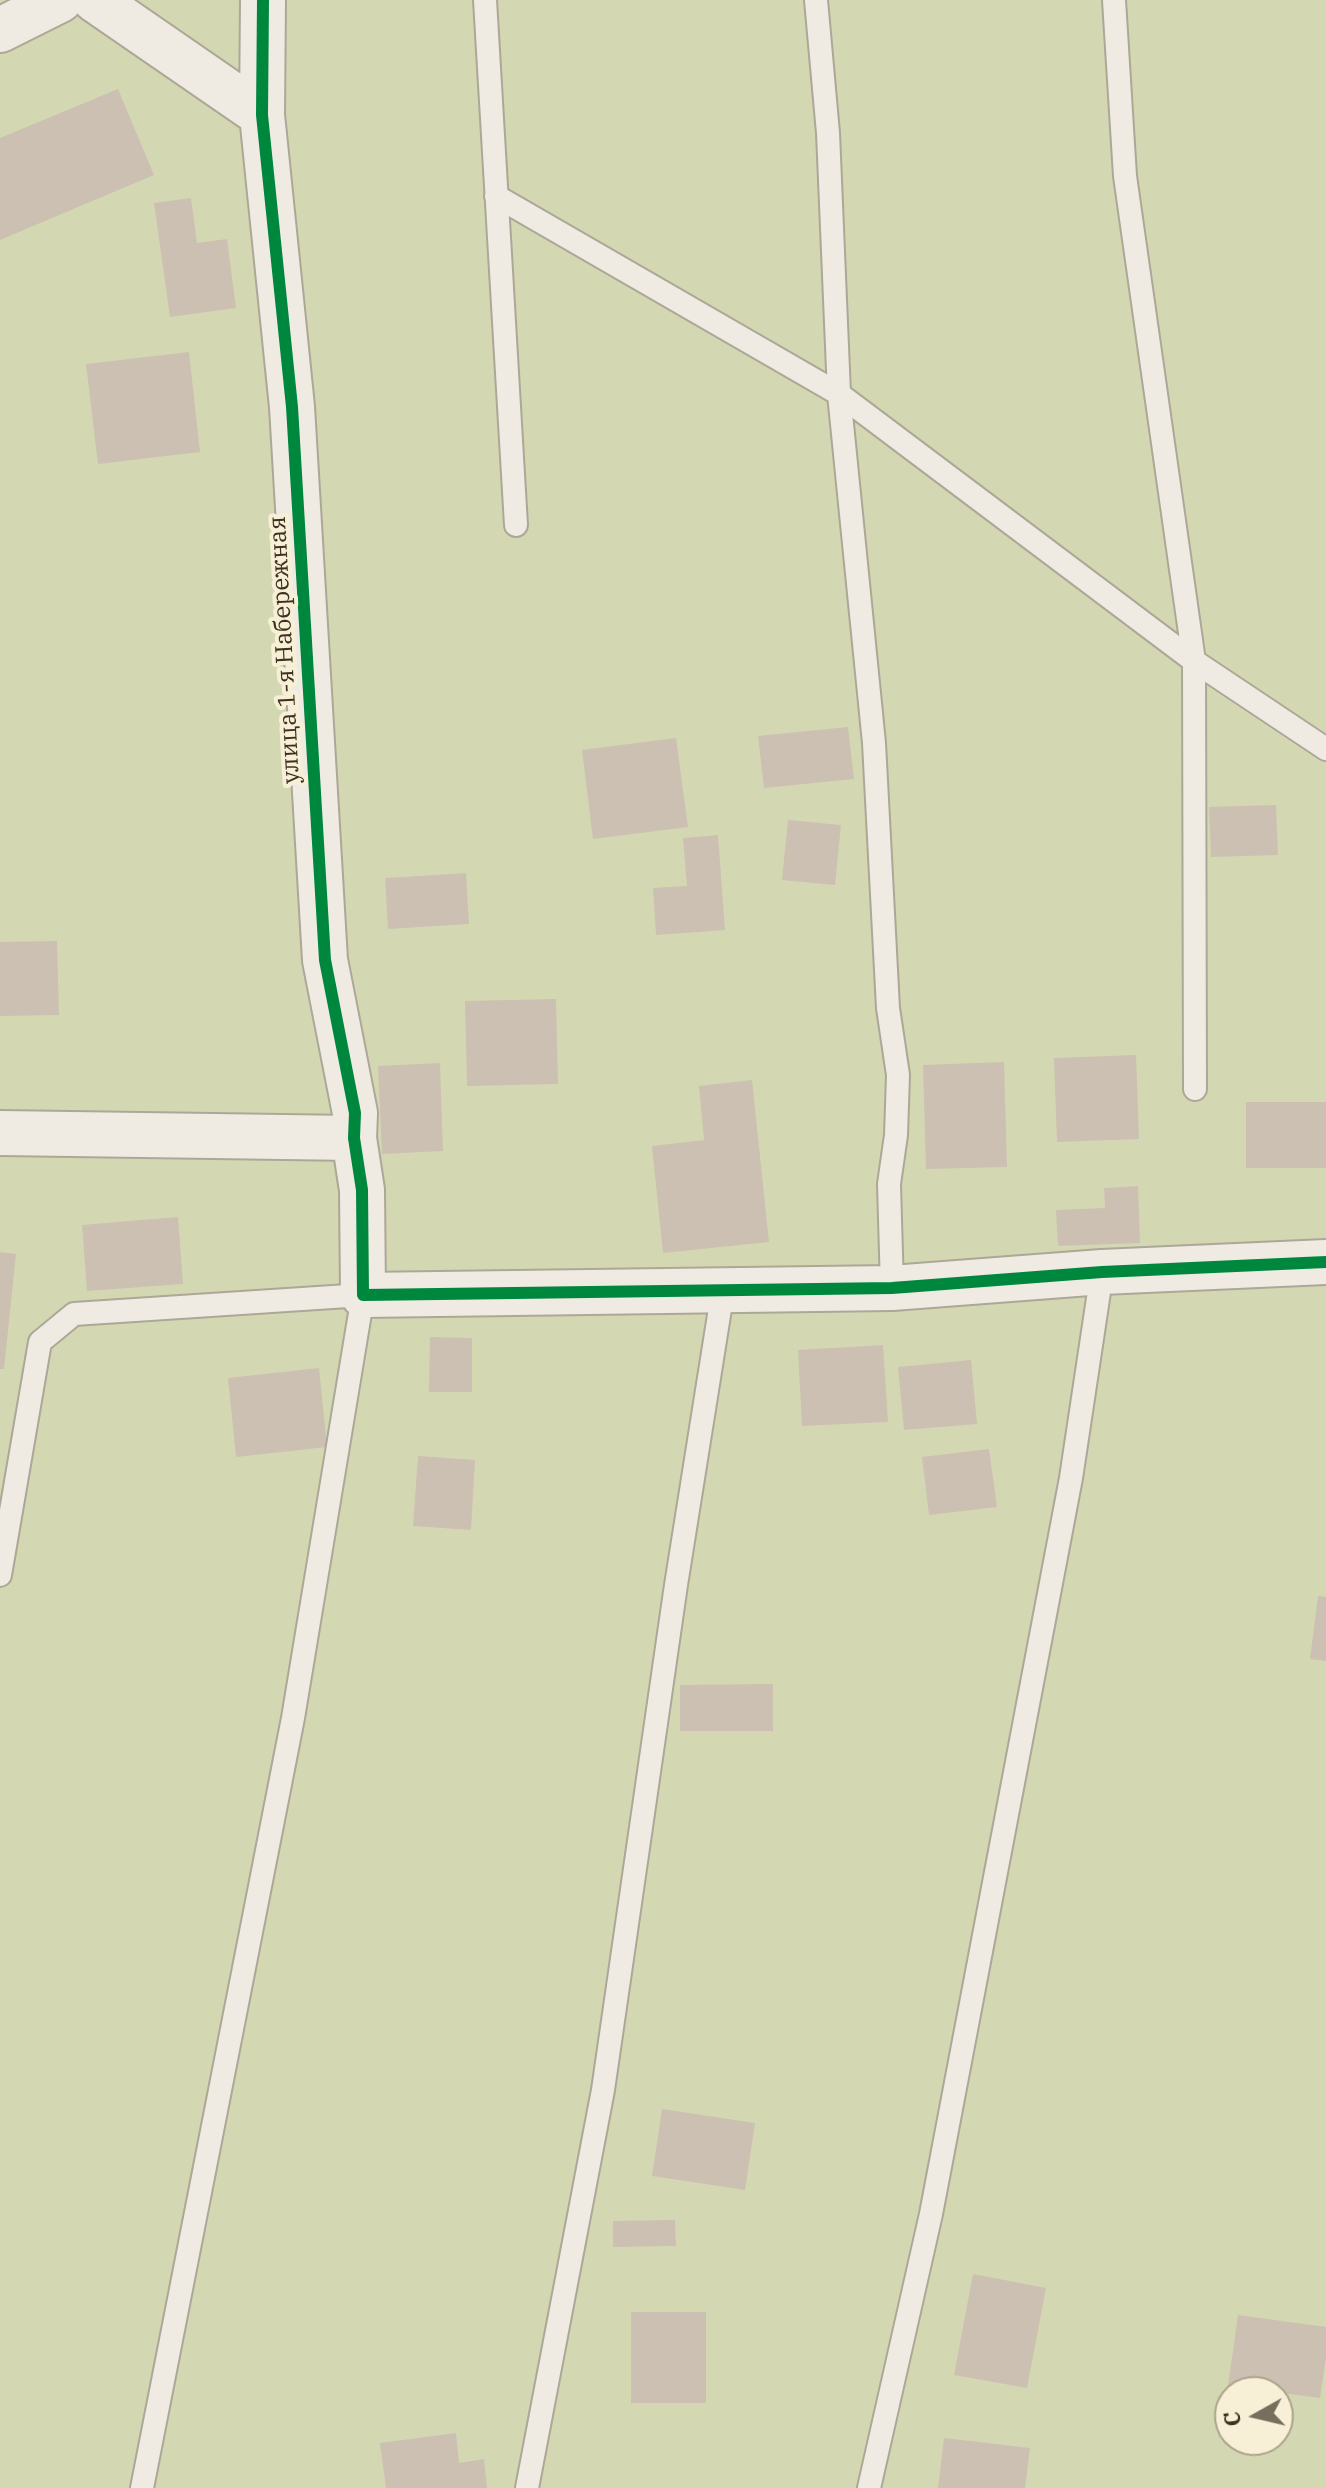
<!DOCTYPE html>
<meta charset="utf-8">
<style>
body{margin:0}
#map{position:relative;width:1326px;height:2488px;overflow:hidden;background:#e7e2d0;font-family:"IBM Plex Serif",serif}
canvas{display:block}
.north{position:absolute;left:1214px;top:2376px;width:80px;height:80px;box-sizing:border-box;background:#f7f0d7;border:2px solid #ada38e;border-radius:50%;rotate:262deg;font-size:22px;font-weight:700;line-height:32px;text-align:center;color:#3d3020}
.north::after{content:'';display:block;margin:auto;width:28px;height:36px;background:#786e5e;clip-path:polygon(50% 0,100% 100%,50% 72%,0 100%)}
</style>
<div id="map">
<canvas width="1326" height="2488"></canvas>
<div class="north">С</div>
</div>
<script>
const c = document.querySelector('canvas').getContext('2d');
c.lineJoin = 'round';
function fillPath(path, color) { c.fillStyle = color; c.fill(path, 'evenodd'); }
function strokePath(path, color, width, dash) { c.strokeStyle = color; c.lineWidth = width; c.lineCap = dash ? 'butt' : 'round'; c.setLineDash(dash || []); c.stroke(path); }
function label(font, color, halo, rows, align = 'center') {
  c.font = font + ' "IBM Plex Serif",serif'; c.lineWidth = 8; c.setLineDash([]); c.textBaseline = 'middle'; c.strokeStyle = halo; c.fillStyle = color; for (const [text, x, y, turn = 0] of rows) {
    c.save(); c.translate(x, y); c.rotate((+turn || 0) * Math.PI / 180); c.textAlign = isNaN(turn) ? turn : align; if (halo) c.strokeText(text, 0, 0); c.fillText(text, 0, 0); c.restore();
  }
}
const green = new Path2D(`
 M0,0H1326V2488H0ZM1230,2392H1278V2440H1230Z`);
const building = new Path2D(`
 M118,89L154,175L0,240V138Z
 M191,198L197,243L227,239L236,308L170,317L154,203Z
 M189,352L200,452L98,464L86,364Z
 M848,727L854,779L764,788L758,736Z
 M676,738L688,827L593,839L582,750Z
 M1276,805L1278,855L1211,857L1209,807Z
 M788,820L841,825L835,885L782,880Z
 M718,835L725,930L656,935L653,888L687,886L683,838Z
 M466,873L469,924L388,929L385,878Z
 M57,941L59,1015L0,1016V942Z
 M556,999L558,1084L467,1086L465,1001Z
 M1136,1055L1139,1139L1057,1142L1054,1058Z
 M1004,1062L1007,1167L926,1169L923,1065Z
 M440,1063L443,1151L382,1154L378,1066Z
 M752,1080L769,1242L663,1253L652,1146L704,1140L699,1086Z
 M1246,1102H1326V1168H1246Z
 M1138,1186L1140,1243L1058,1246L1056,1210L1105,1208L1104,1188Z
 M178,1217L183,1284L87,1291L82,1225Z
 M0,1252L16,1254L4,1369H0Z
 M430,1337L472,1338V1392H429Z
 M883,1345L888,1422L802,1426L798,1350Z
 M971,1360L977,1424L904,1430L898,1367Z
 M319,1368L327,1447L236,1457L228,1378Z
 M989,1449L997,1507L929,1515L922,1457Z
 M418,1456L475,1460L471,1530L413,1526Z
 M1318,1596L1326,1597V1661L1310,1659Z
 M773,1684V1731H680V1685Z
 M662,2109L755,2123L745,2190L652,2176Z
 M675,2220L676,2246L613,2247V2221Z
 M973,2274L1046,2288L1027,2388L954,2375Z
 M631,2312H706V2403H631Z
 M1238,2315L1326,2327V2357L1320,2398L1228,2386Z
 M456,2433L459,2463L484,2459L487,2488H386L380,2443Z
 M944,2438L1030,2448L1025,2488H938Z`);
const lane = new Path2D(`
 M485,0L516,525
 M816,0L828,133L839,394L874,743L888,1008L898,1075L896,1135L889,1184L892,1288
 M1114,0L1125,176L1194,661L1195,1089
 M496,196L839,394L1194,661L1326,749
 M0,1575L40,1342L74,1314L363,1295L293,1718L142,2488
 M527,2488L603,2090L676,1585L723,1290
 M869,2488L931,2214L1071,1478L1102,1272`);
const street = new Path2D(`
 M95,0L262,115
 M263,0L262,115L292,407L325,960L355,1113L354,1138L362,1190L363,1295L892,1288L1102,1272L1326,1262
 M0,30L60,0
 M0,1133L354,1138`);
const cycleway = new Path2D(`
 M263,0L262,115L292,407L325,960L355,1113L354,1138L362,1190L363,1295L892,1288L1102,1272L1326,1262`);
const streetNames = [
 ["улица 1-я Набережная",285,650,-93]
];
fillPath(green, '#d4d8b2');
fillPath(building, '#cbc0b1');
strokePath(lane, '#ada798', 26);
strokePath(street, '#ada798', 48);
strokePath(lane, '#efebe2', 22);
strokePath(street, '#efebe2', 44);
strokePath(cycleway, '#00873e', 12);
label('24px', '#3d3020', '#f7f0d7', streetNames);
</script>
